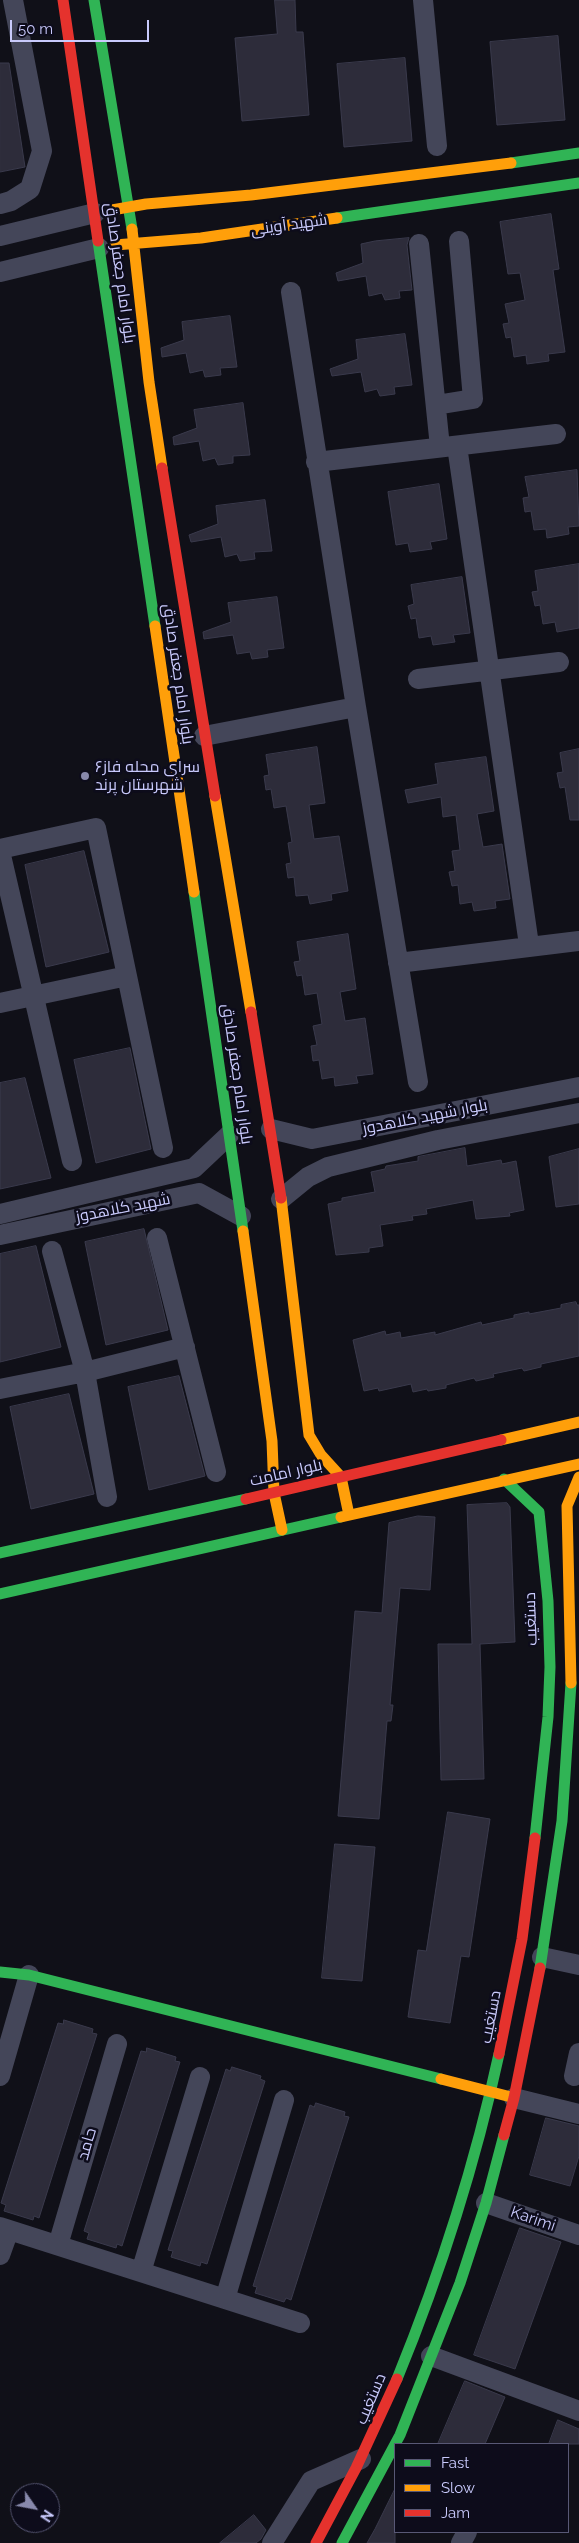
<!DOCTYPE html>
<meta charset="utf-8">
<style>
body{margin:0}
#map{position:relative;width:579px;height:2543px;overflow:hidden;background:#101018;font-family:Raleway,sans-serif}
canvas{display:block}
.legend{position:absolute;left:394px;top:2443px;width:175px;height:90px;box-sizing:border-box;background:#0d0c1b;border:1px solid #585875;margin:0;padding:6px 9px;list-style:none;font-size:15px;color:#c9cafc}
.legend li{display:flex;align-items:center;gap:10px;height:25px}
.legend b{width:25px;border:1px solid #585875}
.north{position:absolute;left:10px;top:2483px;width:50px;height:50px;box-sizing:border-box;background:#0d0c1b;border:1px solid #585875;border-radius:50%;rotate:123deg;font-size:14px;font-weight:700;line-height:20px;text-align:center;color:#c9cafc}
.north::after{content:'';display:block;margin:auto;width:18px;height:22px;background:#8889ac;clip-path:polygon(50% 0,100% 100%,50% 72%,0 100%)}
.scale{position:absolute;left:10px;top:20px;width:139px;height:22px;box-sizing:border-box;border:2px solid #c9cafc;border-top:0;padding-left:6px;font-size:15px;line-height:18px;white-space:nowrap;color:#c9cafc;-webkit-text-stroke:4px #0d0c1b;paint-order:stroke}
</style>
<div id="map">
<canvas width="579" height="2543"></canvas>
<ul class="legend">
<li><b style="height:6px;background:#30b455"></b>Fast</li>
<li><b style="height:6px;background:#ff9f0a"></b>Slow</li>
<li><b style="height:6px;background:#e5322d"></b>Jam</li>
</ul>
<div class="north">N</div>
<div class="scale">50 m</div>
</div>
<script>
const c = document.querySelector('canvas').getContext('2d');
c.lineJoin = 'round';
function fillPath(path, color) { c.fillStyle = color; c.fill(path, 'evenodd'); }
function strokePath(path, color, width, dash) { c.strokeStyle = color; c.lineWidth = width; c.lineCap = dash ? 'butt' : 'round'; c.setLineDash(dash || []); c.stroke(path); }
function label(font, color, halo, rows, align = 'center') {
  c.font = font + ' Raleway,Cairo,sans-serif'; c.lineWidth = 5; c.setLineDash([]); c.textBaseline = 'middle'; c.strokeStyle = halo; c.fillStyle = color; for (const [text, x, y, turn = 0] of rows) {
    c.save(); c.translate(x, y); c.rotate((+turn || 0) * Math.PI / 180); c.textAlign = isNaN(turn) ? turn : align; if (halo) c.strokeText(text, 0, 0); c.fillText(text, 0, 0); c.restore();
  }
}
const building = new Path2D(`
 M275,0H295L296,32H303L309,115L242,121L235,38L277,34Z
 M558,36L565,120L497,125L490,42Z
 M405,58L412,141L344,147L337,64Z
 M0,63H9L25,167L0,172Z
 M551,214L559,269L553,270L565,352L548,354L549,361L527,364L526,355L514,357L511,337L506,338L503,324L509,323L505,304L525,300L520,273L508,274L500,222Z
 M409,238L407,245L412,290L399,291L400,298L385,300L382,293L369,296L366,276L338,281L336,273L363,263L361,244L375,241Z
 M230,316L237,367L220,368L221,375L205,377L203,370L190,373L186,353L162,357L161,348L184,340L182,322Z
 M405,334L412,385L394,387L395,394L380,396L377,389L365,392L361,372L332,376L330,369L358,359L356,340Z
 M243,403L250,455L233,456V463L218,465L215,458L203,461L199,441L174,445L173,437L197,428L194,410Z
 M577,470L579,526L568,527L569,534L547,538L546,529L534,530L531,511L525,512L523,498L529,497L525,477Z
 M439,484L447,539L430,542L432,549L410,552L408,543L396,545L388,492Z
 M265,500L272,551L254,552L255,559L240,561L237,554L225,557L221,537L191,542L189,535L218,524L216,506Z
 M579,564V628L557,632L555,622L543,624L540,605L535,606L532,592L538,591L535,571Z
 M462,577L470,633L453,635L455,642L433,645L431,636L419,638L416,618L411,619L408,606L414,604L411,585Z
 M277,597L284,648L267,650L268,657L252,659L250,652L237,654L233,635L204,639L203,632L231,622L228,603Z
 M317,747L325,803L309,805L314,839L339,836L348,891L331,894L332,900L310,904L308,895L296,896L294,877L288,878L286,864L291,863L288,843L292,842L286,806L274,808L271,789L266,790L264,776L269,775L266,755Z
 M579,749V820H570L565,787L560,788L557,773L563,772L560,753Z
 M486,757L494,811L477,814L483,847L502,844L510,899L495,901L496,908L474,911L472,902L460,904L458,885L452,886L449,872L455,871L452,851L460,850L456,815L443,817L441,797L408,803L405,790L438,784L435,764Z
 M84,851L109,952L46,967L25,865Z
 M348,934L356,989L340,992L345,1021L365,1018L373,1074L356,1076L358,1083L335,1086L334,1077L322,1079L319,1060L313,1061L311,1046L317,1045L313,1026L322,1024L317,993L305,995L302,975L297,976L294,962L300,961L297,942Z
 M130,1048L151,1149L96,1163L74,1060Z
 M25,1078L51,1178L0,1189V1083Z
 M465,1148L467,1166L501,1160L502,1164L516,1161L524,1210L509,1213L510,1216L476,1219L473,1200L426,1209L427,1214L412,1216L413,1220L380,1225L383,1246L369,1248V1252L336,1255L328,1204L342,1201V1198L375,1192L371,1172L385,1169L386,1166L418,1161V1157Z
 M579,1149V1204L556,1207L549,1157Z
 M144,1229L168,1330L106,1345L85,1242Z
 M36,1246L61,1347L0,1362V1254Z
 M576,1302L577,1305H579V1356L541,1364V1367L524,1371L522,1368L493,1374L494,1377L476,1381L474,1378L446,1385V1388L428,1391L427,1389L413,1392L411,1384L379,1391L378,1388L364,1391L353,1340L385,1331L386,1335L400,1332L401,1338L435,1332V1335L481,1322L482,1325L514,1318V1315L529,1312V1314L561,1308V1305Z
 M179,1376L205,1476L149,1490L128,1387Z
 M69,1394L94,1494L31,1509L10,1407Z
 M507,1503L510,1507L515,1642L480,1644L484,1779L441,1780L438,1644H472L467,1505Z
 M418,1516L435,1517L430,1590L400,1588L390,1705H393L391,1721H387L379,1819L338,1816L355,1611L382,1613L389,1523Z
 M448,1812L490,1819L469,1957L461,1956L450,2023L408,2017L418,1950L426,1951Z
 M335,1844L375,1847L362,1981L322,1978Z
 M64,2020L93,2029L92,2033L97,2034L39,2218L34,2216L33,2220L4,2211L6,2205L1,2203L58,2023L63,2024Z
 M147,2048L176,2057L175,2061L180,2062L122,2246L117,2244L116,2248L87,2239L89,2233L84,2231L141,2051L146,2052Z
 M232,2067L261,2076L260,2079L265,2081L207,2264L201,2262L200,2266L171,2257L173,2251L168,2250L226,2069L230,2071Z
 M316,2103L345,2112L344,2116L349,2117L291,2300L286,2298L284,2302L255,2293L257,2287L253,2286L310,2105L314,2107Z
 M546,2118L579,2126V2156L570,2186L530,2175Z
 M520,2228L561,2242L515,2369L474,2355Z
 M465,2381L505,2397L485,2444H438Z
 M558,2420L579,2429V2444H549Z
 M395,2489V2543H367L375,2529Z
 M254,2515L266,2530L261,2539L256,2543H220Z`);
const street = new Path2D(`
 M423,0L437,146
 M0,204L11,201L30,189L42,151L13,0
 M0,236L95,213
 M419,244L440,447
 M0,272L99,248
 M291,292L356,707
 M436,405L473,399L459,241
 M457,446L529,945
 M316,462L556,434
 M418,679L559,662
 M204,736L356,707L418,1082
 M0,849L96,828L163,1148
 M0,851L72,1161
 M398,963L579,941
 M0,1003L127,976
 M271,1129L312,1139L579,1087
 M281,1199L308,1177L328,1167L438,1140L579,1113
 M0,1214L194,1168L229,1135
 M0,1235L199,1193L241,1216
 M157,1238L216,1472
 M52,1251L85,1372L107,1497
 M0,1389L85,1372L185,1347
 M542,1957L579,1965
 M0,2076L29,1975
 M574,2076L579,2053
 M514,2098L579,2114
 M486,2203L579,2235
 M0,2227L300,2323
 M58,2245L117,2044
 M0,2255L9,2230
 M141,2272L200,2077
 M225,2299L284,2100
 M431,2356L579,2411
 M272,2543L311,2481L361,2459
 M461,2543L467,2532`);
const fast = new Path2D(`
 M94,0L132,229
 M511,163L579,153
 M337,218L579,183
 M98,241L155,626
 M194,892L243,1231
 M504,1479L539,1512L548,1601L550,1667L548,1717L535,1838
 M0,1553L246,1499
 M0,1594L341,1517
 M540,1968L562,1821L571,1683
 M0,1972L29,1975L441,2079
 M397,2379C440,2274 475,2165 499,2054
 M342,2543L400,2435L460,2283L486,2203L504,2135`);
const slow = new Path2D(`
 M112,210L146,204L251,195L511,163
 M132,229L149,382L162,468
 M115,245L201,238L337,218
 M155,626L194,892
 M215,796L251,1012
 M281,1198L309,1435L321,1455L341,1477L349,1515
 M243,1231L272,1441L274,1493L282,1530
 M501,1440L579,1422
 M341,1517L579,1464
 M571,1683L567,1506L579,1477
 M441,2079L511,2097`);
const jam = new Path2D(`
 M63,0L98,241
 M162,468L215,796
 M251,1012L281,1198
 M246,1499L501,1440
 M499,2054L522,1939L535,1838
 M504,2135L514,2098L540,1968
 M316,2543L356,2468L397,2379`);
const markers = [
 [85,776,5,"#8889ac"]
];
const streetNames = [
 ["شهید آوینی",289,225,-8],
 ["بلوار امام جعفر صادق",120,273,82],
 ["بلوار امام جعفر صادق",178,674,82],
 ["بلوار امام جعفر صادق",237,1074,82],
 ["بلوار شهید کلاهدوز",425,1117,-11],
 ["شهید کلاهدوز",123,1208,-11],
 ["بلوار امامت",286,1473,-13],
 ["دستغیب",531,1619,-92],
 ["دستغیب",491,2017,-79],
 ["حامد",87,2144,-74],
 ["Karimi",533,2219,19],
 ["دستغیب",371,2399,-67]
];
const poiNames = [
 ["سرای محله فاز۶",95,767],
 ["شهرستان پرند",95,785]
];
fillPath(building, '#2d2c3a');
strokePath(building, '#3a3a4c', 1);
strokePath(street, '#444659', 20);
strokePath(fast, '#30b455', 11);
strokePath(slow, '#ff9f0a', 11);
strokePath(jam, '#e5322d', 11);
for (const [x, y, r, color] of markers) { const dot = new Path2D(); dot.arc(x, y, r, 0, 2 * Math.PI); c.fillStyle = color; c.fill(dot); strokePath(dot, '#0d0c1b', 2); }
label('16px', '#c9cafc', '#0d0c1b', streetNames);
label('16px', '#c9cafc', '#0d0c1b', poiNames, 'left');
</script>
